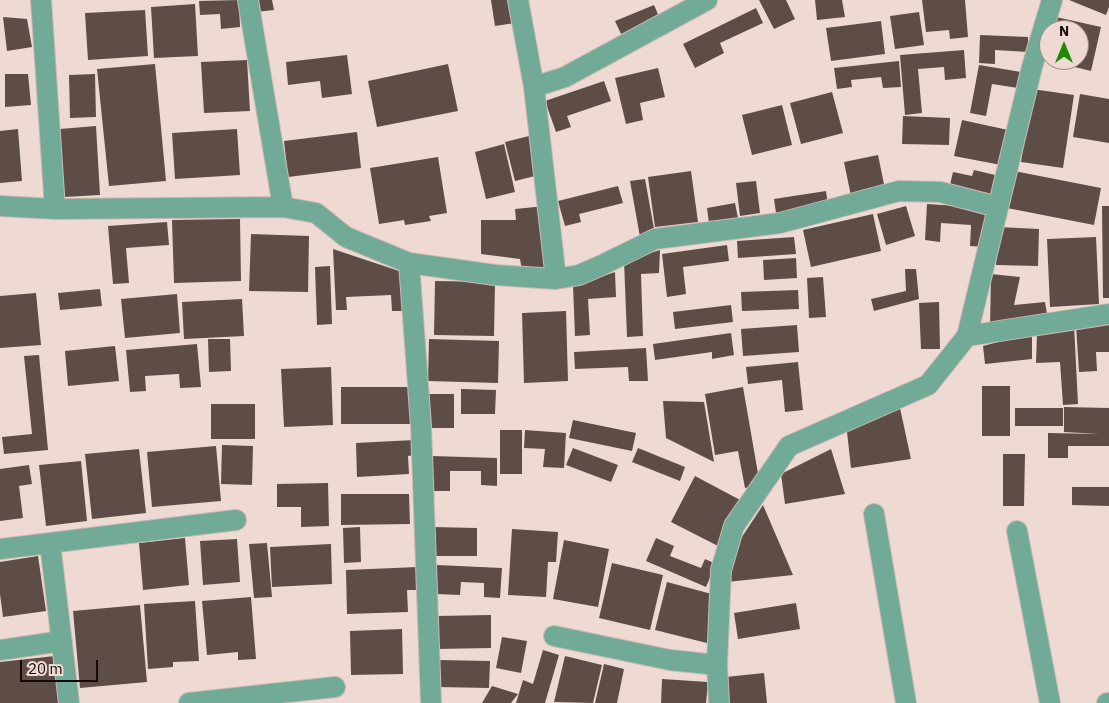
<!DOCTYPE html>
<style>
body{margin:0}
#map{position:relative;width:1109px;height:703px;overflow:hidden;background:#eedad2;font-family:"IBM Plex Sans",sans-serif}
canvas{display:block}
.north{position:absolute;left:1039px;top:20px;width:50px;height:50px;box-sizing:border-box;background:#eedad2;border:1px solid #968782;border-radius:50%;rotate:0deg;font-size:14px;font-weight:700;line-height:20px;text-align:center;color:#120b09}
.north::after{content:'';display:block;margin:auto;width:18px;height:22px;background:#1d8a06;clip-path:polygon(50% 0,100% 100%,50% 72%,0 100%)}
.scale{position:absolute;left:20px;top:660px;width:78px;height:22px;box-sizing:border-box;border:2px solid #120b09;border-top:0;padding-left:6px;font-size:15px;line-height:18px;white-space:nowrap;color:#120b09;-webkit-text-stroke:4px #eedad2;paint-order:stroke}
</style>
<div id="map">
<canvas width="1109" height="703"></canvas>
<div class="north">N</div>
<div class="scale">20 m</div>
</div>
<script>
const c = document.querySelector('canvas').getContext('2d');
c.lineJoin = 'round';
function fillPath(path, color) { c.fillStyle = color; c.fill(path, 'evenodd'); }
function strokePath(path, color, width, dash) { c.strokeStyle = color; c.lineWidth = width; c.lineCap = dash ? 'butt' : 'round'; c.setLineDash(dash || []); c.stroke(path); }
const building = new Path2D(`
 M239,0L240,27L221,29L220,14L200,15L199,1Z
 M254,0H272L274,10L256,12Z
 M491,0H512L515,23L495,26Z
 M759,0H786L795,19L774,29Z
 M815,0H842L845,17L817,20Z
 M922,0H965L968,37L950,39L949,30L926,32Z
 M1069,0H1109V7L1106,15Z
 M195,4L198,56L154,58L151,7Z
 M654,5L660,19L621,34L615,21Z
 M756,8L763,23L720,43L724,53L695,68L683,44Z
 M145,10L148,56L88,60L85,13Z
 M919,12L924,45L895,49L890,16Z
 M3,17L27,19L32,47L7,51Z
 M1056,17L1101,27L1091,71L1046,60L1048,50L1049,60H1079V30H1053Z
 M881,21L885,54L831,61L826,28Z
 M980,35L1028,37V52L995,50V64L979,63Z
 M964,50L966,78L945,80L944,67L918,69L922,113L905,115L900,55Z
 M347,55L352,94L322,98L320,81L288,85L286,62Z
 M247,60L250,111L204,113L201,62Z
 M899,61L901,87L883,88L881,77L851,80L852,87L837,89L834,68Z
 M155,64L166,181L109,186L97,69Z
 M448,64L458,111L377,127L368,81Z
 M979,65L1021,72L1018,88L992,84L986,116L970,113Z
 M658,68L665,97L640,103L643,120L626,124L615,78Z
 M5,74H28L31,105L5,107Z
 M95,74L96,117L70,118L69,75Z
 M604,81L611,101L567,116L571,127L556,132L545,101Z
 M1032,89L1074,95L1063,168L1021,162Z
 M832,92L843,133L801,144L790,103Z
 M1080,94L1109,99V143L1073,137Z
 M782,105L792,145L752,155L742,115Z
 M903,116L950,118L949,145L902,144Z
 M962,120L1008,130L1001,165L954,156Z
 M96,126L100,195L64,197L60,129Z
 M18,129L22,181L0,183V131Z
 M237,129L240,175L175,179L172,133Z
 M357,132L361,168L288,177L284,141Z
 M533,135L543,174L515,181L505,142Z
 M504,144L515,192L486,199L475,152Z
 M878,155L885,189L851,196L844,162Z
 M438,157L447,213L429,216L431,221L405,225L404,220L379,224L370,168Z
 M974,170L995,175L990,198L949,189L953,172L972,176Z
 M691,171L698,222L655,227L648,177Z
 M1014,171L1101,188L1094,225L1007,208Z
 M645,179L655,234L640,237L630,181Z
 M756,181L760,213L740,216L736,183Z
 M618,186L623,203L579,214L581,222L565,226L558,201Z
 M826,191L828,205L776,213L774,199Z
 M735,203L738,218L709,223L707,208Z
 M927,204L988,208L985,247L970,246L971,225L941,223L940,242L925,240Z
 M545,206L551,267L522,270L520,259L481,254V220H516L515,209Z
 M906,206L915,236L886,245L877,214Z
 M1102,206H1109V298H1103Z
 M873,214L881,251L811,267L803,230Z
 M240,219L241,281L174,283L172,220Z
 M167,222L169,245L126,248L129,283L113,284L108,226Z
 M998,227L1039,229L1038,266L996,265Z
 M251,234L309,236L308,292L249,291Z
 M794,237L796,254L738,258L737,241Z
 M1096,237L1099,304L1050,307L1047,239Z
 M727,245L729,261L683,267L686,294L667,297L662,254Z
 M333,249L408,274L409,311H392L391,295L346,297L347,310H336Z
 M660,250L659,273L641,274L643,336L627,337L624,261Z
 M796,258L797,278L764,280L763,260Z
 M330,266L332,324L317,325L315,267Z
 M905,269H916L919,299L874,311L871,299L906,291Z
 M615,272L616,297L588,299L590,335L575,336L573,286Z
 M991,274L1020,277L1014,305L1045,302L1048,320L990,329Z
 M823,277L826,317L809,318L807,278Z
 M435,281L495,282L494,336L434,335Z
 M100,289L102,306L60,310L58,293Z
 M798,290L799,309L742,311L741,292Z
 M36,293L41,345L0,348V296Z
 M177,294L180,333L125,338L121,299Z
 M242,299L244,336L184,339L182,302Z
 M939,302L940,349H921L919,303Z
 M731,305L733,322L675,329L673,312Z
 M566,311L568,381L524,383L522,313Z
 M1109,318V352H1096L1097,371L1079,372L1076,325Z
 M797,325L799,352L743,356L741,329Z
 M1074,325L1078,404L1063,405L1060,362L1036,363L1037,334Z
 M731,333L734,355L712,359V352L655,360L653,344Z
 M1032,333V359L985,364L983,346Z
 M208,339H230L231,371L209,372Z
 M429,339L499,341L498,383L428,381Z
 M197,344L201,387L180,388L179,374L145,376L146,391L130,392L126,350Z
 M115,346L119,381L68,386L65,351Z
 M646,348L648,381H629L628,367L575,369L574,352Z
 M39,355L48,450L4,454L2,437L32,434L24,356Z
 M798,362L803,410L785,412L782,380L748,384L746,367Z
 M331,367L333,425L284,427L281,369Z
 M982,386H1010V436H982Z
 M341,387H410V424H341Z
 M743,387L760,485L745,488L738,451L715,455L705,394Z
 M461,389L496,390L495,414H461Z
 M426,394H454V428H426Z
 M663,401L704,402L714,462L666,438Z
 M211,404H255V439H211Z
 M1064,407L1109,408V446H1068V458H1048V433L1100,434L1064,432Z
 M900,408L911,459L851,468L847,432Z
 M1015,408H1063V426H1015Z
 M573,420L636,433L632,451L569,438Z
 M500,430H522V474H500Z
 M525,430L566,433L564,468L543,467L545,449L524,448Z
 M414,440L415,455L408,456L409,474L357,477L356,443Z
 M222,445L253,446L252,485L221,484Z
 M216,446L221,501L152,507L147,452Z
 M573,448L618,465L611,482L566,465Z
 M638,448L685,467L680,481L632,462Z
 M139,449L146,513L92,519L85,454Z
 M831,449L845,494L785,504L781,474Z
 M1003,454H1025L1024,506H1003Z
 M432,456L497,458V486L481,485V471H450V491H432Z
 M81,461L87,521L46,526L39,465Z
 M29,465L32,484L19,486L23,518L0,521V469Z
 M695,476L742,501L718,546L671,522Z
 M328,483L329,526L301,527V507H277V484Z
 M1072,487H1109V506L1072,505Z
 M341,494H409L410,524L341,525Z
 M763,505L793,575L727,582L728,558Z
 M360,527L361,562L344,563L343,528Z
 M432,527L477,528V556H431Z
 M512,529L558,532L556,562H548L546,597L508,595Z
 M185,538L189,585L143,590L139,543Z
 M656,538L674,546L670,556L701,568L705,559L716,564L706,587L646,561Z
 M237,539L240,582L203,585L200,541Z
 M564,540L609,549L598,607L553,599Z
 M267,543L272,597L254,598L249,544Z
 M331,544L332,584L272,587L270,547Z
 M38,556L46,611L3,617L0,594V562Z
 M612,563L663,575L650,630L599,618Z
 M437,565L502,568L500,598L484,597V583L461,582L460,595L436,594Z
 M418,567L419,590H407L408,612L347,614L346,570Z
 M667,582L719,596L707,643L655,630Z
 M251,597L256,659L238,660V652L207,655L202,601Z
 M195,601L199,661L173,662V667L148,669L144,604Z
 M796,603L800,629L738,639L734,613Z
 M140,605L147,682L80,688L73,611Z
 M491,615V648L436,649V616Z
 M402,629L403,674L351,675L350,631Z
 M502,637L527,641L521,673L496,668Z
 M543,650L559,655L545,703H516L523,680L533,684Z
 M55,656L60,703H0V662Z
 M565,656L602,665L593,703L554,702Z
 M438,660L490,661L489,688L437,687Z
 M604,664L624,669L617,703H595Z
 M764,673L767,703H724L726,677Z
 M662,679L708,682L706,703H661Z
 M492,686L518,694L511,703H482Z`);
const minor = new Path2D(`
 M41,0L55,209
 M248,0L283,207
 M518,0L534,87L565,77L707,0
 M534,87L556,279
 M0,206L55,209L283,207L316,213L346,237L409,263L495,275L556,279L579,275L600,266L655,239L780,223L899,191L940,192L998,207
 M409,263L421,426L431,703
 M967,336L1109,314
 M874,514L906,703
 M1017,531L1050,703
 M50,543L69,703
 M0,549L236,520
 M554,636L670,660L717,665
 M0,650L62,641
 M189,703L335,687
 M719,703L717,665L721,570L734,526L789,446L928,385L967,336L1032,67L1052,0
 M1107,703H1109`);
fillPath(building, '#5e4d47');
strokePath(minor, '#cbb9b2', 22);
strokePath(minor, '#71ab97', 20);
</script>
